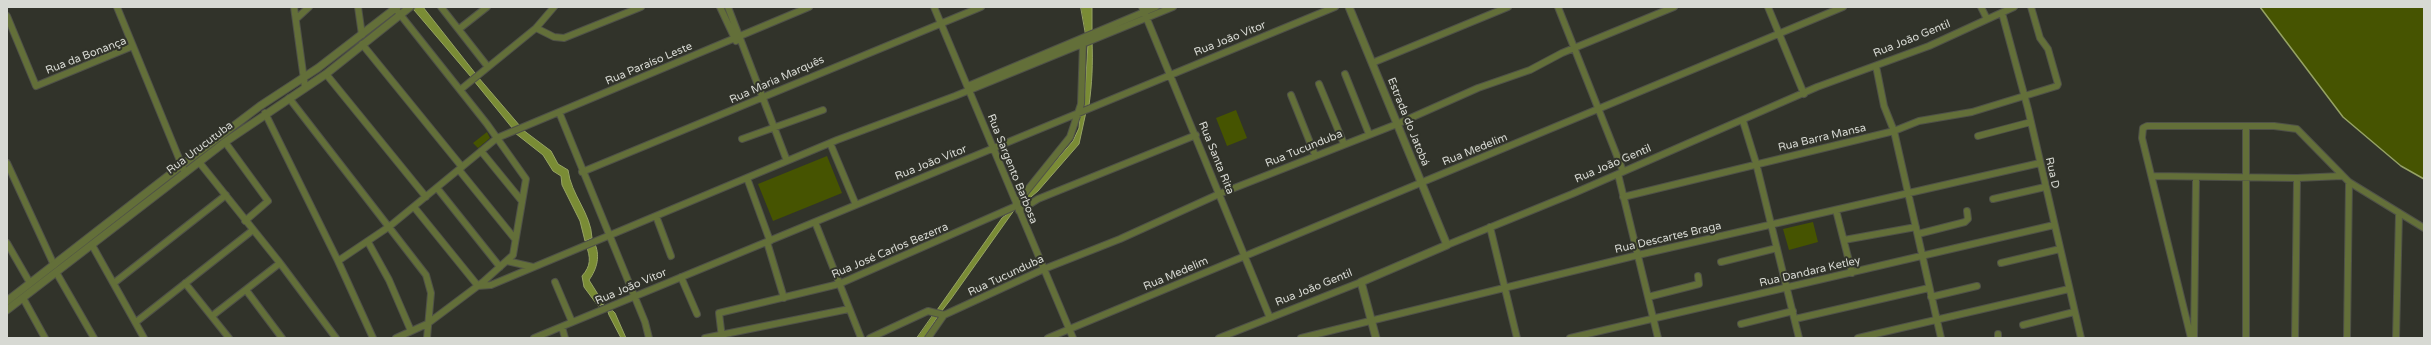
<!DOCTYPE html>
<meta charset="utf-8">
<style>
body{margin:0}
#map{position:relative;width:2431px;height:345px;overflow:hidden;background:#31332a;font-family:"Varela Round",sans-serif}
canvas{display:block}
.frame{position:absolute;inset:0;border:8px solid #d7d9d3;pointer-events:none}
</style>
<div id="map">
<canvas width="2431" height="345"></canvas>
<div class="frame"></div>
</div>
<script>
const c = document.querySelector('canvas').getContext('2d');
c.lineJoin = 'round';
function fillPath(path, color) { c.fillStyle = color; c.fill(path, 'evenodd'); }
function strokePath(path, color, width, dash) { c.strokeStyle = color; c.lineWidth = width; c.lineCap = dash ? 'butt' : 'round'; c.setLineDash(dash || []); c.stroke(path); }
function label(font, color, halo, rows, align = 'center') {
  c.font = font + ' "Varela Round",sans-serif'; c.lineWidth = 4; c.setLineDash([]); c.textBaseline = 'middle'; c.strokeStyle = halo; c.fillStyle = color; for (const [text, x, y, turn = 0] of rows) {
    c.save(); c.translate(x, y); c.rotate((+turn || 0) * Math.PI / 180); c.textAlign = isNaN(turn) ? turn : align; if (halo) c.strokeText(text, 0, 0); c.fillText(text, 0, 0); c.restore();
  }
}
const green = new Path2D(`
 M2260,7H2424V179L2401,165L2343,117Z
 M1236,110L1247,138L1227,146L1216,118Z
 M487,132L490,138L478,148L473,143Z
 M827,156L842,193L773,221L758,184Z
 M1813,222L1818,242L1789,250L1783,229Z`);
const water = new Path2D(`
 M417,7H423L475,73L471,77L414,10Z
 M1081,7H1092V32L1086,35Z
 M1092,41C1093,63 1092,84 1089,105L1084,107L1088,44Z
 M478,77L520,126L513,129L474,81Z
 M1086,112L1079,144L1038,191L1019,207V203L1073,141L1079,128L1080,113Z
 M523,130L551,151L558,164L568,170C571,195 591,213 592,238L585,241L580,221L562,185L561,176L553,171L543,155L515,133Z
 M1015,209L951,299L941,312L937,310L1002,218Z
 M594,242C601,255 597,269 589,280L604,304L598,306L584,287L582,276C591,266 591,258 586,245Z
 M613,311L615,313L626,338H621L609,315L608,312Z
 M934,314L938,316L924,338H917Z`);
const stream = new Path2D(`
 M2260,7L2343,117L2401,166L2424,179`);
const minor = new Path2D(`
 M117,7L133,46
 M294,7L305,87
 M358,7L362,35
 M441,7L488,67
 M720,7L736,41
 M728,7L787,161
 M934,7L1073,338
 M1142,7L1270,318
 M1558,7L1623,171
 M1768,7L1804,94
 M1981,7L1987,19
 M395,8L487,124L526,179L513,255L483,282L427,324L396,338
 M2002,13L2028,109L2081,338
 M7,16L36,86L133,46L185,173
 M296,19L309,7
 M536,28L554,37L564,38L641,7
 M459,29L487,7
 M362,44L462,167
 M1372,63L1508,7
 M1876,66L1884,106L1894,131L1941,338
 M326,74L426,197
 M1345,74L1369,134
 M1319,84L1344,144
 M968,86L1156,7
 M460,90L536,28L554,7
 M1291,95L1315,155
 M289,98L426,275L431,293L427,338
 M559,112L645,322L649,338
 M265,113L338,261L373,338
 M1743,121L1756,163L1799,338
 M1978,136L2031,122
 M742,139L823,110
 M225,142L268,201L245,221
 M830,143L856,205
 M481,151L521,200
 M199,162L280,263L336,338
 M7,163L54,265
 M459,170L515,239
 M582,172L981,7
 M1618,174L1658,338
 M2152,176L2297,178L2342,176
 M747,178L770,241
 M437,188L500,267
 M1623,197L1894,131L1919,121L1972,112L2057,86L2058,84L2048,49L2040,38L2031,7
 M1993,199L2045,187
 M1016,204L1070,137L1081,104L1083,43
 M414,207L478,286L491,285L837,140L955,96L1173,7
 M1836,210L1852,273
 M1019,211L1038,199L1196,135
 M656,216L671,256
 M815,222L861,338
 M1490,227L1517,338
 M1918,234L1965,222L1968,219L1967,211
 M1844,240L1916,227
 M368,242L389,280L411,331
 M767,242L784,298
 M7,243L30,283
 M92,245L144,338
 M1447,245L1572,194L1817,87L1929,46L2014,7
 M338,261L390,226L497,138L809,7
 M507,261L533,267
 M1721,262L1777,248
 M2001,263L2060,249
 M56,272L94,338
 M681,277L697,314
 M555,282L572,322
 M114,283L226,195
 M185,283L229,338
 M246,290L282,338
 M1648,297L1699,284L1698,276
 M1931,297L1977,286
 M23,298L45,338
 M944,315L1044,269L1120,239L1219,194L1397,124L1478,88L1530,70L1562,53L1674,7
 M212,316L280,263
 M1795,319L1929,288
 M136,322L253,230
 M1741,324L1793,311
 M2023,325L2074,312
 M562,327L565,338
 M1998,334V338
 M534,338L1335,7
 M705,338L849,309
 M722,338L719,313L839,284L1016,206
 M870,338L928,311L944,315
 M928,338L944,315
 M1048,338L1843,7
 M1219,338L1361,282
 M1301,338L1638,255L2040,163
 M1570,338L2054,225
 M1858,338L2069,289
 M2191,338L2142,138L2143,128L2147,126H2274L2297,129L2349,182L2424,228
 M2194,338L2196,178
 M2246,338V127
 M2295,338L2297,178
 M2347,338L2349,182
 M2396,338L2399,214`);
const tertiary = new Path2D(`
 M1349,7L1447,245L1361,282L1376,338
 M7,301L182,165L260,106L318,68L397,7
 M7,310L225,142L326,74L410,7`);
const streetNames = [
 ["Rua João Vítor",1230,39,-22],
 ["Rua João Gentil",1912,39,-22],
 ["Rua da Bonança",86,56,-21],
 ["Rua Paraíso Leste",649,64,-23],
 ["Rua Maria Marquês",777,80,-24],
 ["Estrada do Jatobá",1408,122,68],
 ["Rua Barra Mansa",1822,138,-13],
 ["Rua Urucutuba",200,148,-37],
 ["Rua Tucunduba",1304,149,-22],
 ["Rua Medelim",1475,150,-22],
 ["Rua Santa Rita",1216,158,68],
 ["Rua João Vítor",931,163,-22],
 ["Rua João Gentil",1613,164,-23],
 ["Rua Sargento Barbosa",1012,169,68],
 ["Rua D",2052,173,78],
 ["Rua Descartes Braga",1668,238,-13],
 ["Rua José Carlos Bezerra",890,251,-23],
 ["Rua Dandara Ketley",1810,272,-13],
 ["Rua Medelim",1176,274,-23],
 ["Rua Tucunduba",1006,276,-25],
 ["Rua João Vítor",631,287,-23],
 ["Rua João Gentil",1314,288,-22]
];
fillPath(green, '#465401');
fillPath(water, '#7a8c35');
strokePath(water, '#96a364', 1);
strokePath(stream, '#96a364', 1.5);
strokePath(minor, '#4f5148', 8);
strokePath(tertiary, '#4f5148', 9);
strokePath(minor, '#636f39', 6);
strokePath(tertiary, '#636f39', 7);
label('11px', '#d7d9d3', '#31332a', streetNames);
</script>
